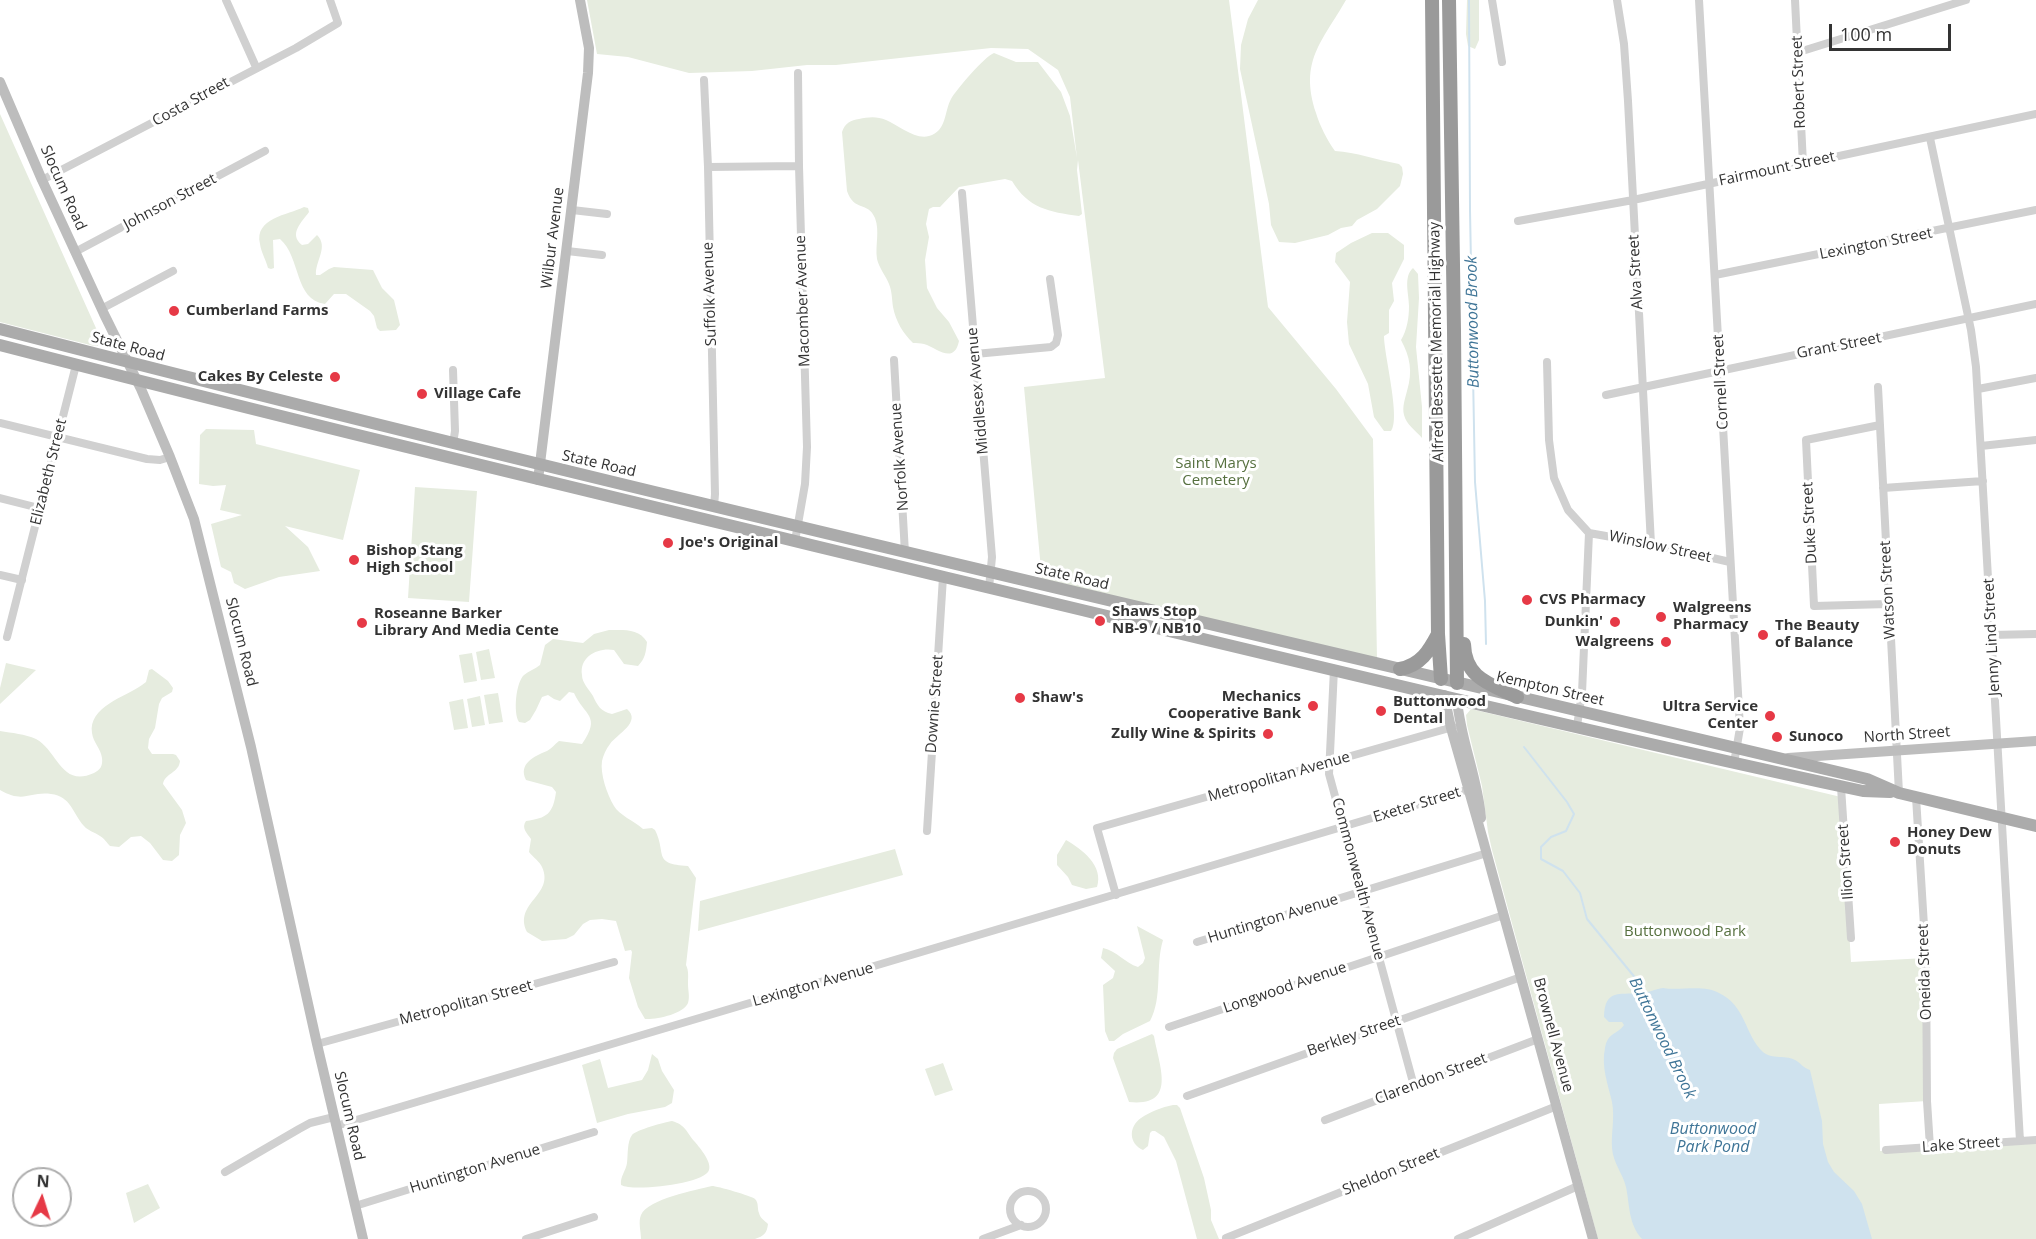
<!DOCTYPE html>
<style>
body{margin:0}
#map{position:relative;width:2036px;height:1239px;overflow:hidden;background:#fff;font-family:"Open Sans",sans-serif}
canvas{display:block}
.north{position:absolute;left:12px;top:1167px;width:60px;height:60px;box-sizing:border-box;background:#fff;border:2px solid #adadad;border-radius:50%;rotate:4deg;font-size:16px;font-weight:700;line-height:24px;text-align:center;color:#333}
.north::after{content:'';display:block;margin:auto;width:21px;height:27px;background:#e63946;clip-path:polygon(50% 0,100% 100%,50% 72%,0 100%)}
.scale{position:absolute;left:1829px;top:24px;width:122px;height:27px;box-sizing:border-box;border:3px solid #333;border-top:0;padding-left:8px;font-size:18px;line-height:21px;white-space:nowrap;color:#333;-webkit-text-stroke:4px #fff;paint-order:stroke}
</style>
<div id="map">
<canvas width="2036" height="1239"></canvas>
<div class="north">N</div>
<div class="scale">100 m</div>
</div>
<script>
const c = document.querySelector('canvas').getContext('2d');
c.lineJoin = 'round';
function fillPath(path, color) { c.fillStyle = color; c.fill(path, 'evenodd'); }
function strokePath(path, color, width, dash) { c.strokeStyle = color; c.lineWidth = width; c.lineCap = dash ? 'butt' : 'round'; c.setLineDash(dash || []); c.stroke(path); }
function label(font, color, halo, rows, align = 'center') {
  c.font = font + ' "Open Sans",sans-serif'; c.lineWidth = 6; c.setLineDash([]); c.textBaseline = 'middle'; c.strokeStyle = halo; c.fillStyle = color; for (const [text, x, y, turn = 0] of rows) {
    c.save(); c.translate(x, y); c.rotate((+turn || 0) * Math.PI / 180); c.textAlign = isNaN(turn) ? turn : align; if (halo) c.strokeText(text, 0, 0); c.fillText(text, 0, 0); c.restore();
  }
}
const green = new Path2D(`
 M587,0H1229L1268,307L1336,389L1373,439L1377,659L1042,580L1024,387L1105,378L1078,160L1077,170L1082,214L1079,216C1049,212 1028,208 1012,181L1005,179L959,187L940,207H933L929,209L926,224L929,237L925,260L927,288L937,308L949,322L959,341C954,365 937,348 924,344C920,343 917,343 913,343C903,333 896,322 893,307C892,300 892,291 889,284C886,276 879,268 877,259C875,245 880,231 875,218C868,201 854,212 847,191L842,132C845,123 851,120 859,119C868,117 877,116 886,120C898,125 915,140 929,136C947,131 944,112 951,99C956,90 985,56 994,53L1016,62H1038L1061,92L1070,116L1077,158L1070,97L1058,70L1028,49L991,48L836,65H807L752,71L689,73L628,57L597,54Z
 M1258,0H1346C1322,42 1299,61 1316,113C1320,126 1327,140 1335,151C1356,152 1377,160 1399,164L1402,167L1403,174L1400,186L1377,209L1357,220L1352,226L1341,228L1328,235L1295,243L1279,242L1271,225L1269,204L1240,69L1241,45L1248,19Z
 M1467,0H1479V40L1475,49L1468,46L1466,34Z
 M0,114L100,337L101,342L98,346H94L0,322Z
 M304,207L308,208L309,212C302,222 288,234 302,245L308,244L317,235C329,247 315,261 316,275H320L329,269L334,267L373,270L382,288L394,300L400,325L396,330L380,331L377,328L374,316L370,311L346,294H334L325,304C294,300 301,257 280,239L273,240L274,268L271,269L268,268C266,260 261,252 260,244C254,218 288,215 304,207Z
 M1372,233H1388L1404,245V259L1392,283L1394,301L1389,310V333L1384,336C1384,355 1401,419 1391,431H1384L1374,417L1368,384L1349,344L1347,322L1350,282L1335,262L1336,253L1351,243Z
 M1413,268L1418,274L1419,298L1416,347L1422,407V438C1416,431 1406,424 1404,415C1402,407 1405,399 1407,391C1413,371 1410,357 1401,340C1407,330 1409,318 1409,306C1409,294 1403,277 1413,268Z
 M206,429L254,430L256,444L360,470L343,540L285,526L308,547L320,571L279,577L245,589L234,583L231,572L221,567L211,524L242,515L220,510L226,485L213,486L199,484L200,435Z
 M415,487L477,491L469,602L408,598Z
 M609,630C623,630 639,628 647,642C646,652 645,659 638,666L624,664L614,650C599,647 579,656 582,675C582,683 589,689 593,696C597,705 601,712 612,714L627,709C642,722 617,734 610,744C606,749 603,756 602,761C600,774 607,794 614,806C619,815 634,821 643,829L652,828L655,830C667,854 652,864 688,866L696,878L686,965C689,971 688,977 688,984C688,990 690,997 688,1003C684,1014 655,1020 645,1019L638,1007L629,978L632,952L631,950L625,951L616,921L602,919L590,920L583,924L574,935L566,939L542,941L527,932C513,903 555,895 542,867C540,862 533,857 529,852L531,839C527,833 521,828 526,821C547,818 553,814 556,792L552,787L526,780C518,764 534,756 547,751C551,749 555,744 559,741L582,744C602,715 584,716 574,693L569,692L560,701L554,699L548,695L542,697L536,710L530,720L525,723L519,722C513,713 516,682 524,675C529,671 535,669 540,665L545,645L553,639L583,643L594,634Z
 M489,649L495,678L481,680L476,652Z
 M472,653L477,681L464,683L459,655Z
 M6,663L36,670L0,704V688Z
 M152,669L168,681L173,688L172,692L162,698L159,704L155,728L149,739L148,748L152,754H173L176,755L180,761C179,773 165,773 163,784L182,810L186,823L180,835L179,855L172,861L163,860L150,843L141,836L131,837L119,847L110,846C107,843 104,838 100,836C95,832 88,831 84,826C73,814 71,796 51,794C30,791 24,804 0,790V731C12,733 25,734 36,739C58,751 61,788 94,773C100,770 103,766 102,758C101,749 93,742 92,733C88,707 125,697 142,685L146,682L149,670Z
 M498,693L503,722L489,724L484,695Z
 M480,696L485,725L472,727L467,699Z
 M463,699L468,728L454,730L449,702Z
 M1471,709L1841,797L1851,962L1926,958L1927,1101L1879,1104L1880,1151L2036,1143V1239H1598L1492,850L1488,832L1482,786L1467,725L1466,715Z
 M1066,840C1082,849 1104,866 1097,887L1086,889L1072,885L1068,877L1057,865V855Z
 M895,849L903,875L698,931L700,901Z
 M1137,926L1163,940C1155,966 1163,997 1150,1021L1123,1034L1114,1041H1109L1105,1031L1103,985L1113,978L1115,971L1101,958L1103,948C1117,951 1125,963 1138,967L1143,963L1145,958Z
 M1152,1034L1154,1036C1159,1066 1178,1107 1129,1102L1113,1058L1114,1053L1117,1049Z
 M652,1054L658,1059L662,1071L674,1090L672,1103L665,1107L628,1114L597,1123L582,1065L600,1059L608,1088L642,1080L648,1070Z
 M943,1063L953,1090L935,1096L925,1069Z
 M1173,1105H1177L1180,1108L1204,1178L1211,1210V1220L1219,1239H1197L1176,1161L1164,1137L1155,1131H1152L1150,1133L1148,1146L1143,1150C1129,1144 1128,1127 1141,1118C1150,1112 1162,1107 1173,1105Z
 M672,1121C686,1125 686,1132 695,1142C700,1148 712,1162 709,1170C705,1184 633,1192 621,1185C620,1176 626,1171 627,1163C628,1154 627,1142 632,1135C636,1130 665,1122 672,1121Z
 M148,1184L160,1208L134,1223L126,1193Z
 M712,1186C717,1186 752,1196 755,1199C759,1203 757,1208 759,1213C760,1218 765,1221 768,1224C767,1233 764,1236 755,1239H641C641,1231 638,1222 641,1215C648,1199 696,1190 712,1186Z`);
const water = new Path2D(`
 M1663,988C1680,991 1704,984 1719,993C1745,1006 1744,1030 1760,1049C1770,1061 1784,1054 1795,1060C1801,1063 1803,1068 1810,1070L1822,1121L1823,1144L1828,1162L1834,1172L1854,1191L1862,1204L1872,1239H1642C1628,1223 1630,1206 1626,1187C1623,1174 1613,1163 1612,1148C1611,1133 1615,1118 1612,1102C1608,1084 1601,1067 1605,1048C1608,1032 1617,1035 1624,1025L1622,1022H1609L1604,1017C1605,989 1618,995 1640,993C1648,993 1655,989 1663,988Z`);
const stream = new Path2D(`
 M1469,0L1470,210L1475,482L1485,601L1486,644
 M1524,747L1567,802L1574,814L1566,831L1551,837L1541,847V859L1563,871L1580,893L1587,919L1637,980L1643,993`);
const street = new Path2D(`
 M226,0L256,67
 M1492,0L1502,62
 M1617,0L1624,44L1628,101L1651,544
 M1699,0L1737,675L1740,728L1734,763
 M1795,0L1803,164
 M1799,52L1966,0
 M704,80L708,167L715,494L714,507
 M1930,138L1971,330L1976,367L2020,1141
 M708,167L799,166
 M42,180L296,48L338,23L330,0
 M962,193L992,557L989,588
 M572,210L607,214
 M1518,221L1633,200L2036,114
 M567,251L602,255
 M75,252L265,151
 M1715,275L2036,210
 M101,309L173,271
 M975,354L1051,347L1056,343L1058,335L1050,279
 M894,360L905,553
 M1547,362L1549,440L1554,478L1568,510L1589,533L1582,693L1577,726
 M1878,387L1899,793
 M1978,389L2036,378
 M1606,395L2036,304
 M0,423L147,459L160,460L170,457
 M1880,425L1806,440L1814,606L1888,604
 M453,444L455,431L453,370
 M1981,446L2036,440
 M1883,488L1983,481
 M0,498L39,508
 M1589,533L1651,544L1730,562
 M795,541L805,484L807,447L799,166L798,73
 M0,575L22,580
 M1991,635L2036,634
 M7,637L76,365
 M1334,669L1329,774L1414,1086
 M1841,787L1851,938
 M1916,797L1926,958L1927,1101L1930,1147
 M927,831L943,577
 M1116,895L1097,828L1453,727
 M1197,942L1487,853
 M1169,1027L1504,915
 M317,1044L614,962
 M1187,1096L1521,977
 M1325,1120L1538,1039
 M336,1126L1473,788
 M1886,1150L2036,1140
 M225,1172L299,1129L310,1123L334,1117
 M1010 1209a18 18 0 1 1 36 0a18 18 0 1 1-36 0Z
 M355,1206L594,1132
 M1226,1238L1557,1106
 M526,1239L594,1217
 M983,1239L1021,1225
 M1458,1239L1578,1186`);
const secondary = new Path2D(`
 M0,82L42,180L104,314L141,389L170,457L194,519L251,747L317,1044L363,1239
 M538,480L588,73L589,48L580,0
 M1444,695L1451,728L1483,840L1593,1239
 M1457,699C1460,739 1478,778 1481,818
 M1788,758L2036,741`);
const primary = new Path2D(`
 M0,329C620,489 1244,631 1867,779L1899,793L2036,826
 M0,345C314,426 629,501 944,577C1250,650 1556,725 1863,791L1890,792`);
const highway = new Path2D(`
 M1432,0L1438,634L1441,679
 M1449,0L1454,330L1457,683
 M1464,644C1465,679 1491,684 1517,697
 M1400,669C1421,665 1429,651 1438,634`);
const markers = [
 [174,311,6,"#e63946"],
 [335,377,6,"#e63946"],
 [422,394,6,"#e63946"],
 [668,543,6,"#e63946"],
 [354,560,6,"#e63946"],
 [1527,600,6,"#e63946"],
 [1661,617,6,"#e63946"],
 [1100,621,6,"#e63946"],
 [1615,622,6,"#e63946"],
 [362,623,6,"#e63946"],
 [1763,635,6,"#e63946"],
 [1666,642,6,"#e63946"],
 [1020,698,6,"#e63946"],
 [1313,706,6,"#e63946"],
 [1381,711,6,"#e63946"],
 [1770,716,6,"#e63946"],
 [1268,734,6,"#e63946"],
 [1777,737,6,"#e63946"],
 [1895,842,6,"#e63946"]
];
const streetNames = [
 ["Robert Street",1799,82,-92],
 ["Costa Street",191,102,-29],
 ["Fairmount Street",1777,169,-12],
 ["Slocum Road",63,188,66],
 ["Johnson Street",170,202,-28],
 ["Wilbur Avenue",553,238,-83],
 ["Lexington Street",1876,244,-11],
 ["Alva Street",1636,272,-93],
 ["Suffolk Avenue",710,294,-92],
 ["Macomber Avenue",803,301,-92],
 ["Alfred Bessette Memorial Highway",1437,342,-91],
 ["Grant Street",1839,346,-11],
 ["State Road",128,347,15],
 ["Cornell Street",1721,382,-93],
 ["Middlesex Avenue",978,391,-95],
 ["Norfolk Avenue",900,457,-94],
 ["State Road",599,464,13],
 ["Elizabeth Street",49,472,-76],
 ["Duke Street",1810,523,-93],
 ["Winslow Street",1660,547,12],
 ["State Road",1072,577,13],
 ["Watson Street",1888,590,-93],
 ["Jenny Lind Street",1992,637,-93],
 ["Slocum Road",241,642,76],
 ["Kempton Street",1550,689,13],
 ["Downie Street",935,704,-86],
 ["North Street",1907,735,-4],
 ["Metropolitan Avenue",1279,777,-16],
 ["Exeter Street",1417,805,-17],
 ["Ilion Street",1846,862,-94],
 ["Commonwealth Avenue",1358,879,75],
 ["Huntington Avenue",1273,919,-17],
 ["Oneida Street",1925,972,-92],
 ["Lexington Avenue",813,985,-16],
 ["Longwood Avenue",1285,988,-19],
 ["Metropolitan Street",466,1003,-15],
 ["Brownell Avenue",1553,1035,75],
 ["Berkley Street",1354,1036,-19],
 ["Clarendon Street",1431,1079,-21],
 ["Slocum Road",349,1116,77],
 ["Lake Street",1961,1145,-4],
 ["Huntington Avenue",475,1169,-17],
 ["Sheldon Street",1391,1172,-22]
];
const poiNames = [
 ["Cumberland Farms",186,311],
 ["Cakes By Celeste",323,377,"right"],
 ["Village Cafe",434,394],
 ["Joe's Original",680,543],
 ["Bishop Stang",366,551],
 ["High School",366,568],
 ["CVS Pharmacy",1539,600],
 ["Walgreens",1673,608],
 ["Pharmacy",1673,625],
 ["Shaws Stop",1112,612],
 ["NB-9 / NB10",1112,629],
 ["Roseanne Barker",374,614],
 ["Library And Media Cente",374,631],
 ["Dunkin'",1603,622,"right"],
 ["The Beauty",1775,626],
 ["of Balance",1775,643],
 ["Walgreens",1654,642,"right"],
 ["Mechanics",1301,697,"right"],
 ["Cooperative Bank",1301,714,"right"],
 ["Shaw's",1032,698],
 ["Buttonwood",1393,702],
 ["Dental",1393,719],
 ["Ultra Service",1758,707,"right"],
 ["Center",1758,724,"right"],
 ["Zully Wine & Spirits",1256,734,"right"],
 ["Sunoco",1789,737],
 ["Honey Dew",1907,833],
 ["Donuts",1907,850]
];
const parkNames = [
 ["Saint Marys",1216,464],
 ["Cemetery",1216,481],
 ["Buttonwood Park",1685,932]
];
const waterNames = [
 ["Buttonwood Brook",1473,322,-91],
 ["Buttonwood Brook",1662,1038,64],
 ["Buttonwood",1713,1129],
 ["Park Pond",1713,1147]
];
fillPath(green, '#e6ecdf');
fillPath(water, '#cfe2ee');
strokePath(stream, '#cfe2ee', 2);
strokePath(street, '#d0d0d0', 8);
strokePath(secondary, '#bdbdbd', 10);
strokePath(primary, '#ababab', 12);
strokePath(highway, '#9a9a9a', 14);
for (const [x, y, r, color] of markers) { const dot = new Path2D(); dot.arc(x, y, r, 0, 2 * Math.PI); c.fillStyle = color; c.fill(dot); strokePath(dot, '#fff', 2); }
label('15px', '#333', '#fff', streetNames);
label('bold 15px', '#333', '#fff', poiNames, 'left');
label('15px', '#56703f', '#fff', parkNames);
label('italic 16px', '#3f7597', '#fff', waterNames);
</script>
